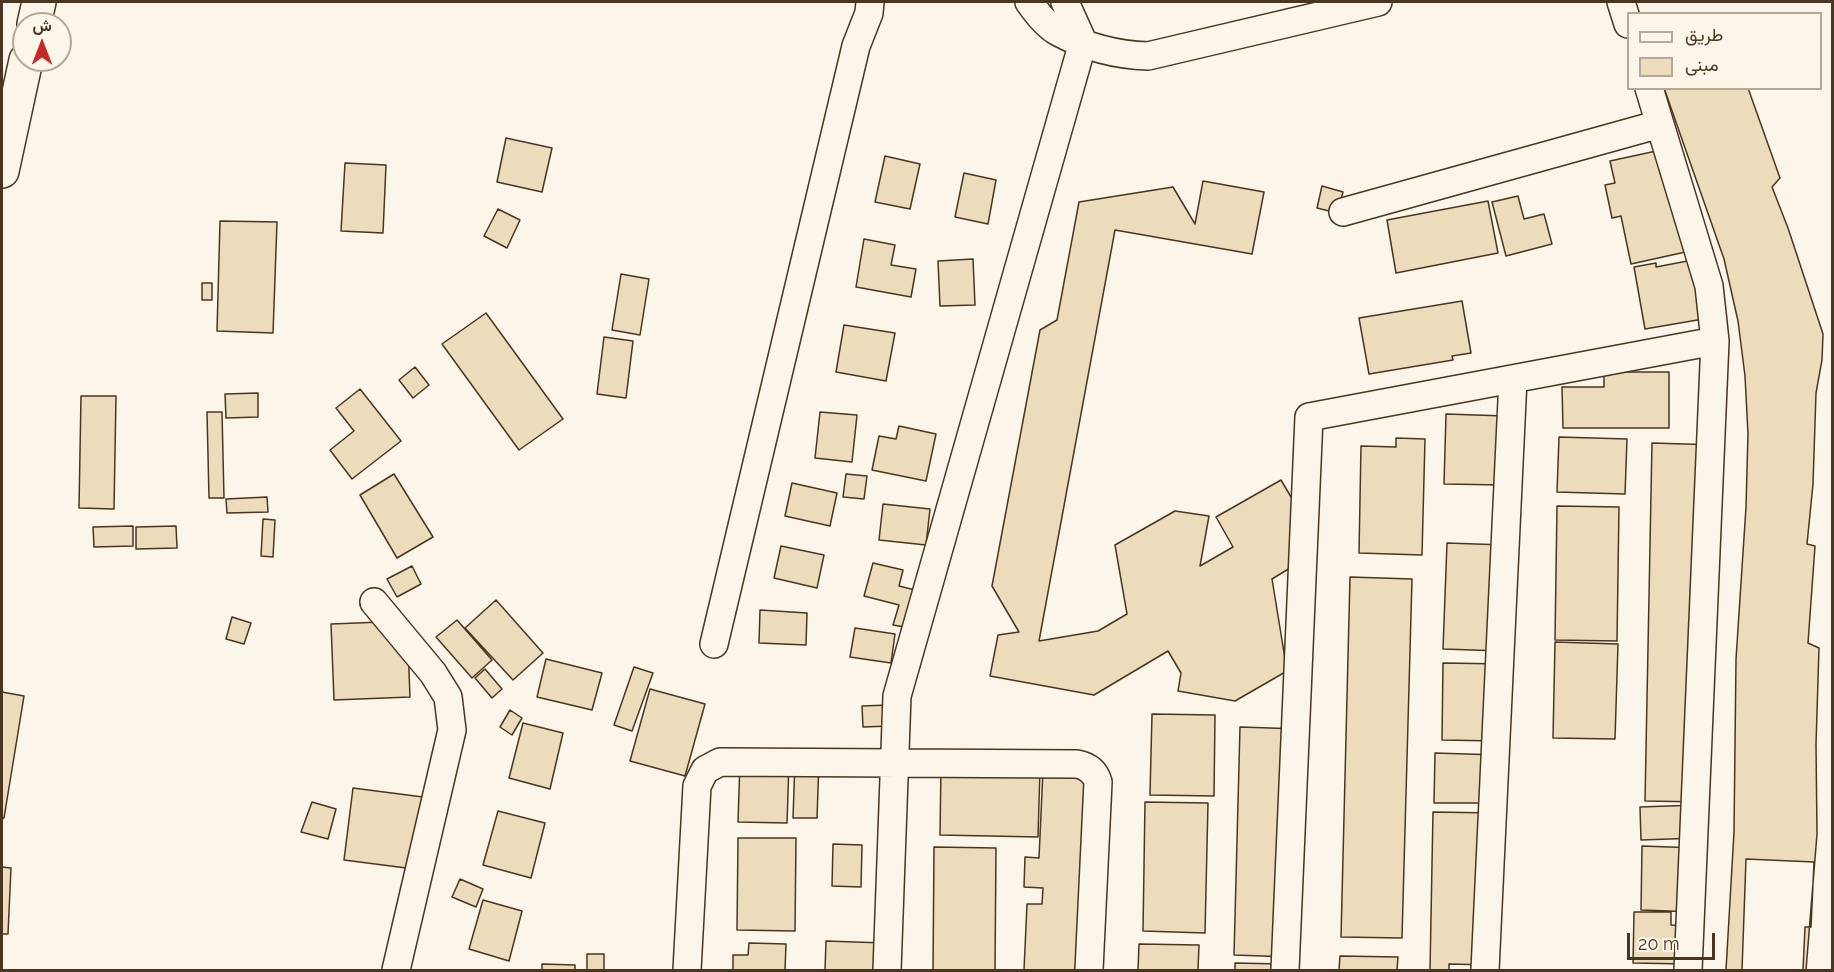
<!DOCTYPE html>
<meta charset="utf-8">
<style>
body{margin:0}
#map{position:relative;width:1834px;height:972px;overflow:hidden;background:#fbf6e9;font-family:Raleway,Vazirmatn,sans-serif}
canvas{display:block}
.frame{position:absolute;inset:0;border:3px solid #4a3520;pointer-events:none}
.legend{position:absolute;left:1627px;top:12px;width:195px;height:78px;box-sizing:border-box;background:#fbf6e9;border:2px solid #b4a999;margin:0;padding:8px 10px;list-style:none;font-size:18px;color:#4a3520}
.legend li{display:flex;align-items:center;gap:12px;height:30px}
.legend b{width:30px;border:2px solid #b4a999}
.north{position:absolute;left:12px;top:12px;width:60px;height:60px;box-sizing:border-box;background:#fbf6e9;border:2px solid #b4a999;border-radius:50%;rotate:0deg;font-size:16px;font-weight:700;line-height:24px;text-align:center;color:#4a3520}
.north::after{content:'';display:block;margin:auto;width:21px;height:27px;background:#c62828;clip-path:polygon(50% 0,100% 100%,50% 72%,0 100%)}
.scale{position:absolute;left:1627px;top:933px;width:88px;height:27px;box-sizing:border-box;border:3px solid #4a3520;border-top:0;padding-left:8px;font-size:18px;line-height:21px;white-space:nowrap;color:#4a3520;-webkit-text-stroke:4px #fbf6e9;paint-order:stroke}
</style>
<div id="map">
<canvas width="1834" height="972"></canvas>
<div class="frame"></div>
<ul class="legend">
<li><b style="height:8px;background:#fbf6e9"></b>طريق</li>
<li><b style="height:16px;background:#ecdcbc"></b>مبنى</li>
</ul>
<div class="north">ش</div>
<div class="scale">20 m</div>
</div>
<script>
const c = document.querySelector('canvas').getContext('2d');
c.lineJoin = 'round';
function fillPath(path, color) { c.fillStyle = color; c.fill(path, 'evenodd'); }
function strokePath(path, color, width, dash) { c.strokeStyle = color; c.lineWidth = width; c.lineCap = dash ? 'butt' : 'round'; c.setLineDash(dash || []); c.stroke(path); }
const building = new Path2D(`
 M1664,88H1748L1780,178L1772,187L1788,228L1823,334L1822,360L1816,393L1813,484L1807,544L1815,546L1808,643L1819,648L1816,744L1817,834L1806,970H1726L1734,832L1736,659L1746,507L1748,434L1745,376L1738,321L1724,259Z
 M506,138L552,148L542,192L497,182Z
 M1670,148L1690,251L1631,264L1621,216L1612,218L1605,185L1615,183L1610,161Z
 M885,156L920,164L910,209L875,202Z
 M345,163L386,165L383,233L341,231Z
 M964,173L996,180L988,224L955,217Z
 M1203,181L1264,192L1252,254L1115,230L1039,641L1098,631L1127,614L1115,545L1175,511L1209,516L1200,566L1233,547L1216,517L1281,480L1307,524L1300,562L1272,579L1287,671L1235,701L1178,691L1181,673L1168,651L1094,695L990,676L998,635L1019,632L992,586L1040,330L1057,320L1079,202L1173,187L1195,224Z
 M1322,186L1343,192L1337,213L1317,208Z
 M1518,196L1524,219L1544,214L1552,244L1506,256L1492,202Z
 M1488,201L1498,253L1396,273L1387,220Z
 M498,209L520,220L507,248L484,236Z
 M220,221L277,222L273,333L217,331Z
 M864,239L895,245L891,265L916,269L911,297L856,287Z
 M973,259L975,305L940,306L938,261Z
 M1698,259L1709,318L1645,329L1634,267L1656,263V267Z
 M621,274L649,279L640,335L612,330Z
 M202,283H212V300H202Z
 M1462,301L1471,353L1452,356L1453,360L1369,374L1359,318Z
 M486,313L563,419L519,450L442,344Z
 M844,325L895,333L886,381L836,372Z
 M604,337L633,341L626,398L597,394Z
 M415,367L429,385L413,398L399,380Z
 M1604,372H1669V428H1563L1562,387H1604Z
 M360,389L401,441L352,479L330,450L354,431L336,408Z
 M258,393V417L226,418L225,394Z
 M81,396H116L114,509L79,508Z
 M207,412H222L224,498H209Z
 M820,412L857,415L852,462L815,458Z
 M1446,414L1505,416L1503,485L1444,484Z
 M899,426L936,434L926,481L872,470L879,436L896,439Z
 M1559,437L1627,439L1625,494L1557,492Z
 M1396,438L1425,439L1422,555L1359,553L1361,446L1396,447Z
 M1652,443L1717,445L1703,802L1645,801Z
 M394,474L433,537L397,558L360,495Z
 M846,474L867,476L864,499L843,497Z
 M792,483L837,493L830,526L785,516Z
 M267,497L268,512L227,513L226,499Z
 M883,504L930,509L926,545L879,540Z
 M1557,506L1619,507L1617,641L1555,640Z
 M263,519L275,520L273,557L261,556Z
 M133,526V546L94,547L93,527Z
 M176,526L177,548L136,549V527Z
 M1447,543L1505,545L1501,651L1443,649Z
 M781,546L824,555L817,588L774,578Z
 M873,563L903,570L899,586L919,591L910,628L893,625L899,605L864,596Z
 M412,566L421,584L397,597L387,579Z
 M1350,577L1412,579L1402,938L1341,937Z
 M496,600L543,653L513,680L465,628Z
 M760,610L807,613L806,645L759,643Z
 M232,617L251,623L244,644L226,639Z
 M457,620L492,660L472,678L436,637Z
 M407,621L410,697L334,700L331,624Z
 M855,628L895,634L891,663L850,657Z
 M1555,642L1618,644L1615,739L1553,738Z
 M546,659L602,673L592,710L537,697Z
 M1443,663L1505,664L1497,741L1442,740Z
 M634,667L653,673L632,731L614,725Z
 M485,669L502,689L492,698L475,678Z
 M650,689L705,704L685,776L630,761Z
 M2,692L24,696L4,818H2Z
 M889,705L890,726L863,727L862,706Z
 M510,710L522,718L512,735L500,727Z
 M1152,714L1215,715L1214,796L1150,795Z
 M523,723L563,733L550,789L509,778Z
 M1240,727L1300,729L1290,957L1234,955Z
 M1435,753L1498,755L1497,803H1434Z
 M795,760L819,761L817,818H793Z
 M740,762L789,763L787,823L738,822Z
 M941,766L1040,769L1038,837L940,835Z
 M1043,770L1091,772L1079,970H1024L1027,904H1042L1043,888L1024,887L1025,857L1039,858Z
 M353,788L423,797L414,869L344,860Z
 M312,802L336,809L328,839L301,832Z
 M1145,802L1208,803L1205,933L1143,931Z
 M1697,805L1698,838L1641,840L1640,807Z
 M498,811L545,823L531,878L483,865Z
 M1433,812L1495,813L1490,965L1449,964V970H1430Z
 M738,838H796L795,931L737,930Z
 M833,844L862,845L861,887L832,886Z
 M1642,846L1697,848L1695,912L1641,910Z
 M934,847L996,848L995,970H933Z
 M1746,859L1814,862L1811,927H1805L1803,970H1742Z
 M2,867L11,868L8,934H2Z
 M460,879L483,889L476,907L452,897Z
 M483,900L522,911L509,961L469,949Z
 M1634,912H1671V925L1687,926L1686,964L1633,963Z
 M826,941L884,943L883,970H825Z
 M749,943L786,944L785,970H733V955H748Z
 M1139,944L1199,945L1198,970H1138Z
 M587,954H604V970H587Z
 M1340,956L1398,957L1397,970H1339Z
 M1235,963L1280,964V970H1235Z
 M542,964L575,965V970H542Z`);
const minor = new Path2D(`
 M1029,2C1036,12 1047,26 1058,32C1086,47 1116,55 1148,56L1378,2
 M1621,2L1628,24
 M1649,88L1709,286L1715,341L1688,970
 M1343,212L1660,124
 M374,602L433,673L448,697L452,730L396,970
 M714,644L856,46L869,13L870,2
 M687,970L697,786L705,770L720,762L1077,764C1088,766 1095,772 1098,782L1089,970
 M887,970L897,696L1083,42L1065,2
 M1285,970L1309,417L1715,341
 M1485,970L1513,379`);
const trunk = new Path2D(`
 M34,24L39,2
 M2,171L26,60`);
fillPath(building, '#ecdcbc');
strokePath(building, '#4a3520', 1.5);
strokePath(minor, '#4a3520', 30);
strokePath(trunk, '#4a3520', 36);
strokePath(minor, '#fbf6e9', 27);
strokePath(trunk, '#fbf6e9', 33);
</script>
